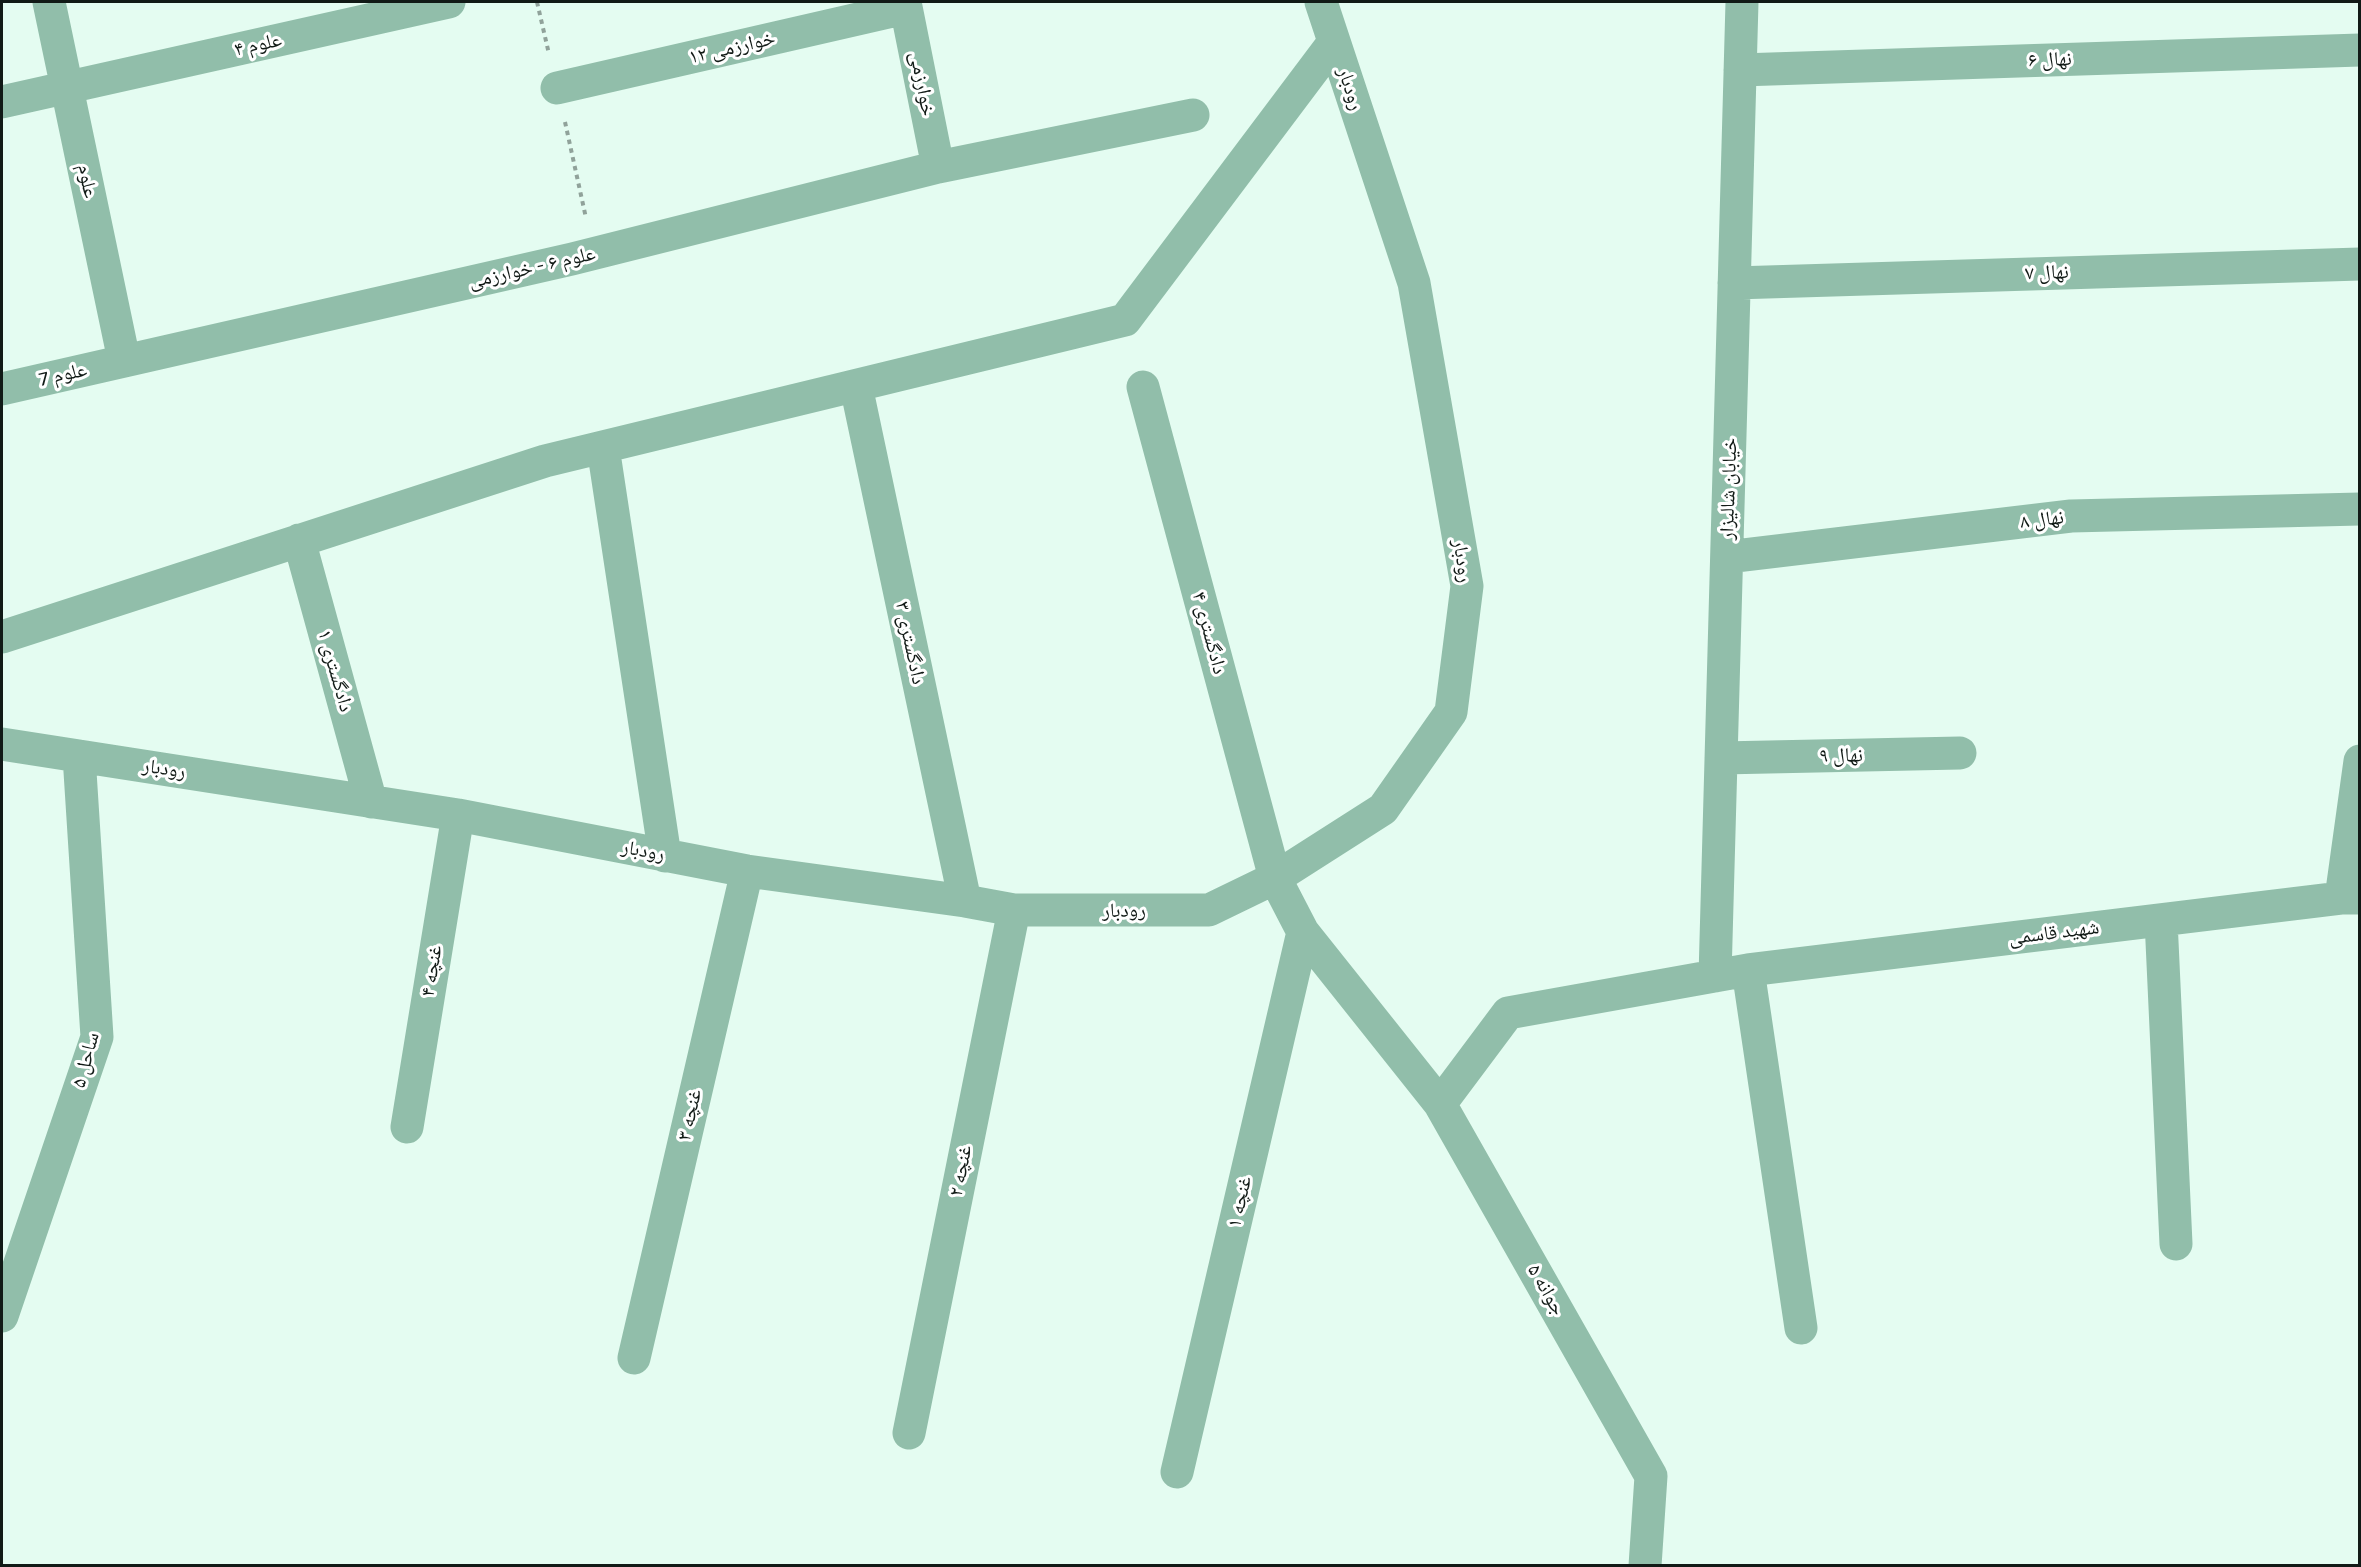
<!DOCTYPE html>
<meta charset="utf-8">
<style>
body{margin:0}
#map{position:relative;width:2361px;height:1567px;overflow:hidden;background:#e4fcf1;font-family:Karla,sans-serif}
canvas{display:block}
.frame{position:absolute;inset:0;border:3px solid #111a16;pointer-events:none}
</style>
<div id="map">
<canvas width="2361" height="1567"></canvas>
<div class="frame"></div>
</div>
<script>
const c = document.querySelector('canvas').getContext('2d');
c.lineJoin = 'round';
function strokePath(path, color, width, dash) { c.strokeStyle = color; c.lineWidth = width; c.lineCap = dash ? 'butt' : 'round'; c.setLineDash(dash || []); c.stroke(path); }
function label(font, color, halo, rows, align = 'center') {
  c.font = font + ' Karla,"Noto Naskh Arabic",sans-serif'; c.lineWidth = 6; c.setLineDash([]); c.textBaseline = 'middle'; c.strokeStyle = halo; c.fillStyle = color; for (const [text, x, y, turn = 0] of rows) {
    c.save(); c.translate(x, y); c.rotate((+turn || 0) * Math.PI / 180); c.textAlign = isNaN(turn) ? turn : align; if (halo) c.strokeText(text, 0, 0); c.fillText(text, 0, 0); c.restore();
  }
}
const path = new Path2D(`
 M537,2L549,54
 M565,122L586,218`);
const minor = new Path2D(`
 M49,2L124,360
 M905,2L938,167
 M1740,70L2360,50
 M557,88L906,8
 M2,102L449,2
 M1734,283L2360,264
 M856,386L965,901
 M1143,387L1275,878L1303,932L1440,1104L1651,1476L1645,1566
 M2,389L572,259L938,167L1193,115
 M603,447L665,856
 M299,540L371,802
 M1727,557L2071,516L2360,509
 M2,637L545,461L1125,320L1334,42
 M2,744L458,815L747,871L965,901L1014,910H1209L1275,878L1383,809L1451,712L1467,586L1414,283L1321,2
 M1721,758L1960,753
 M2341,898L2360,761
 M2161,920L2176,1244
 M1748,970L1801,1328
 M1715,976L1742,2
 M1440,1104L1508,1013L1748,970L2341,898H2360
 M407,1127L458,815
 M2,1316L97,1037L79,756
 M634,1358L747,871
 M909,1433L1014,910
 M1177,1472L1303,932`);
const streetNames = [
 ["علوم ۴",258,45,-13],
 ["خوارزمی ۱۲",732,48,-13],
 ["نهال ۶",2050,60,-2],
 ["خوارزمی",922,84,79],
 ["رودبار",1350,89,72],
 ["علوم",87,181,78],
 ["علوم ۶ - خوارزمی",532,268,-13],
 ["نهال ۷",2047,273,-2],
 ["علوم 7",63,375,-13],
 ["خیابان شالیزار",1729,489,-88],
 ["نهال ۸",2042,520,-7],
 ["رودبار",1462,561,82],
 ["دادگستری ۴",1209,633,75],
 ["دادگستری ۳",910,643,78],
 ["دادگستری ۱",335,671,74],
 ["نهال ۹",1841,756,-1],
 ["رودبار",164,769,9],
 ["رودبار",643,851,11],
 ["رودبار",1124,911,-1],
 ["شهید قاسمی",2054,933,-7],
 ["غنچه ۴",432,971,-81],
 ["ساحل ۵",86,1060,-75],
 ["غنچه ۳",690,1115,-77],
 ["غنچه ۲",961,1171,-79],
 ["غنچه ۱",1240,1202,-77],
 ["جوانه ۵",1546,1290,60]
];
strokePath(path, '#90a29a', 4, [4.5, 4.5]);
strokePath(minor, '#91beaa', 33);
label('20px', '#111a16', '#fff', streetNames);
</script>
